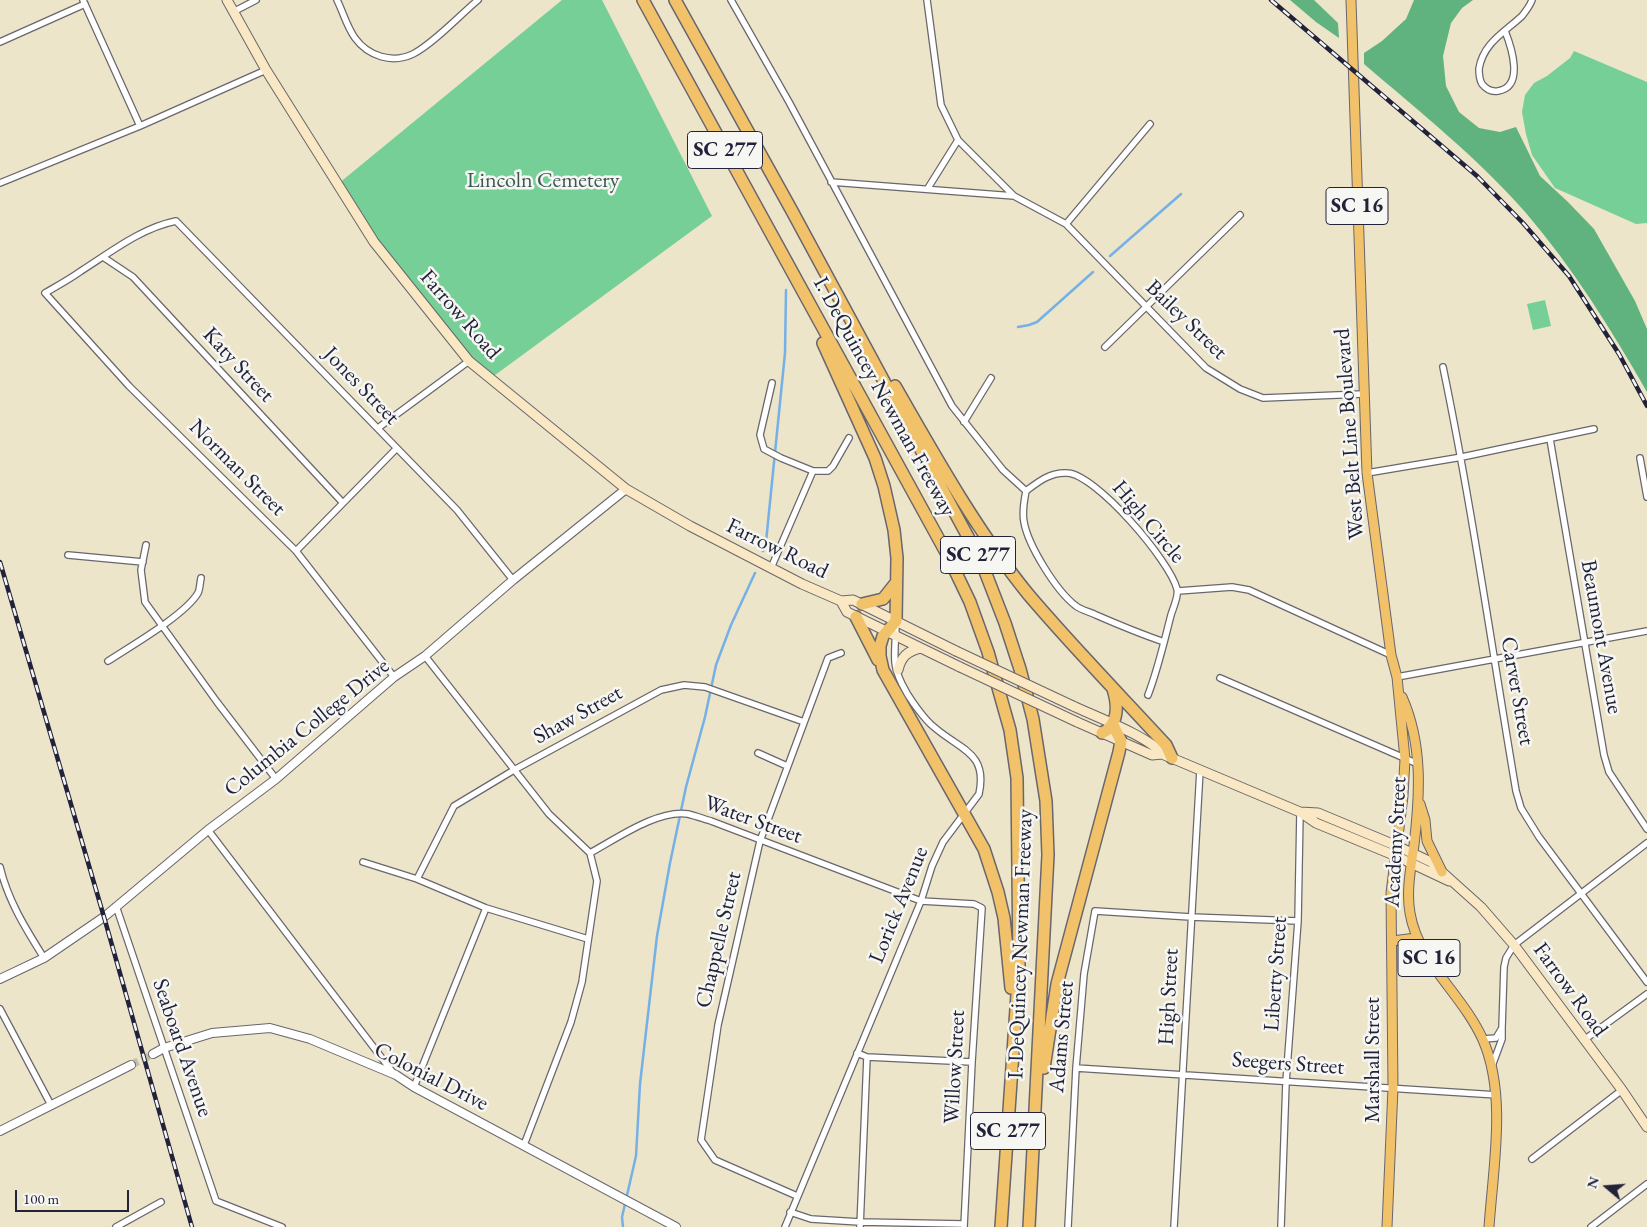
<!DOCTYPE html>
<style>
body{margin:0}
#map{position:relative;width:1647px;height:1227px;overflow:hidden;background:#ece5c9;font-family:"EB Garamond",serif}
canvas{display:block}
.north{position:absolute;left:1582px;top:1162px;width:50px;height:50px;-webkit-text-stroke:4px #f6f6f2;paint-order:stroke;rotate:288deg;font-size:14px;font-weight:700;line-height:20px;text-align:center;color:#22223b}
.north::after{content:'';display:block;margin:auto;width:18px;height:22px;background:#22223b;clip-path:polygon(50% 0,100% 100%,50% 72%,0 100%)}
.scale{position:absolute;left:15px;top:1190px;width:114px;height:22px;box-sizing:border-box;border:2px solid #22223b;border-top:0;padding-left:6px;font-size:15px;line-height:18px;white-space:nowrap;color:#22223b;-webkit-text-stroke:4px #f6f6f2;paint-order:stroke}
</style>
<div id="map">
<canvas width="1647" height="1227"></canvas>
<div class="north">N</div>
<div class="scale">100 m</div>
</div>
<script>
const c = document.querySelector('canvas').getContext('2d');
c.lineJoin = 'round';
function fillPath(path, color) { c.fillStyle = color; c.fill(path, 'evenodd'); }
function strokePath(path, color, width, dash) { c.strokeStyle = color; c.lineWidth = width; c.lineCap = dash ? 'butt' : 'round'; c.setLineDash(dash || []); c.stroke(path); }
function label(font, color, halo, rows, align = 'center') {
  c.font = font + ' "EB Garamond",serif'; c.lineWidth = 5; c.setLineDash([]); c.textBaseline = 'middle'; c.strokeStyle = halo; c.fillStyle = color; for (const [text, x, y, turn = 0] of rows) {
    c.save(); c.translate(x, y); c.rotate((+turn || 0) * Math.PI / 180); c.textAlign = isNaN(turn) ? turn : align; if (halo) c.strokeText(text, 0, 0); c.fillText(text, 0, 0); c.restore();
  }
}
const green = new Path2D(`
 M562,0H602L712,216L491,378L469,361L374,242L338,184Z
 M1574,51L1647,82V223L1636,224L1555,188L1532,155L1526,134L1522,112L1525,95L1534,83L1547,76L1570,58Z
 M1545,300L1551,326L1533,330L1527,304Z`);
const forest = new Path2D(`
 M1290,0H1314L1338,23L1339,38L1316,22Z
 M1414,0H1473L1462,8L1451,23L1443,56L1446,86L1459,112L1479,128L1500,132L1516,127L1540,176L1568,202L1594,229L1635,301L1647,329V392C1611,329 1573,268 1526,213C1478,158 1420,112 1364,64V53L1382,41L1406,19Z`);
const stream = new Path2D(`
 M1110,256L1181,194
 M1018,327L1029,325L1037,322L1093,272
 M763,551L766,542L785,353L786,290
 M623,1227L622,1217L636,1156L640,1084L657,936L670,863L686,787L705,717L716,665L731,625L755,573`);
const tertiaryTunnel = new Path2D(`
 M131,1065L153,1054`);
const minor = new Path2D(`
 M83,0L140,126
 M337,0C343,12 347,27 355,38C368,56 392,64 413,54C433,44 460,15 478,0
 M731,0L789,102L952,406L1003,470L1026,491
 M927,0L941,105L958,140L1014,196
 M233,12L256,0
 M1505,31C1511,46 1525,87 1498,91C1492,92 1486,89 1482,84C1479,79 1479,74 1479,69C1483,43 1505,32 1522,16C1526,11 1530,6 1532,0
 M0,42L85,4
 M831,182L1014,196L1066,224L1206,368L1240,389L1263,398L1363,394
 M0,183L140,126L266,70
 M928,188L958,140
 M1066,224L1150,124
 M103,257L133,277L343,503
 M1105,347L1240,215
 M1443,367C1472,507 1492,650 1516,791L1521,808L1539,837L1647,982
 M772,383L760,435L764,449L781,458L813,471
 M964,422L991,378
 M378,428L469,361
 M1550,439L1604,755L1609,772L1647,829
 M1640,458L1647,497
 M1367,473L1462,457L1594,429
 M146,545L141,570L145,602L217,702L276,779
 M296,551L396,449
 M68,555L143,562
 M771,568L813,471H828L833,466L849,438
 M1178,591L1232,587L1249,590L1391,655
 M425,656L549,814L590,853
 M108,661C131,646 185,615 198,593C200,589 200,582 201,578
 M394,677L296,551L129,386L45,293C57,286 70,279 81,271C111,252 141,228 176,221L457,510L513,580
 M1397,677L1647,631
 M1220,678L1418,764
 M1148,695C1158,669 1164,642 1171,615C1173,608 1179,596 1177,589C1170,561 1096,474 1067,473C1050,472 1038,482 1026,491C1024,501 1022,512 1024,522C1028,545 1056,591 1076,606C1081,610 1090,612 1096,615C1119,625 1141,634 1164,642
 M758,753L787,766
 M208,830L394,1074
 M590,853C616,839 658,809 688,814C696,816 704,819 711,821L921,901L974,904L982,908L972,1062L964,1227
 M363,862L417,879L486,908L588,939
 M0,867C8,901 26,929 44,958
 M417,879L454,806L514,770L661,690L684,685L705,687L804,722
 M116,906L216,1201L282,1227
 M0,1009L51,1105
 M1502,1028L1504,967L1506,958L1514,945L1647,843
 M1483,1039L1496,1038L1502,1028V1039L1492,1066
 M1584,1040L1647,994
 M857,1053L867,1057L860,1227
 M867,1057L972,1062
 M1076,1068L1497,1095
 M414,1087L486,908
 M524,1145L571,1022L582,982L597,881L590,853
 M1532,1159L1622,1090
 M797,1196L715,1160L701,1140L718,1025L760,841L828,658L841,653
 M790,1212L811,1219L860,1222L964,1224
 M116,1227L161,1202
 M785,1227L921,901L932,866L943,842L979,794C988,752 960,750 934,727C926,721 920,712 914,704C906,693 896,675 895,662C894,649 896,636 896,623
 M1068,1227L1076,1068L1084,974L1095,911L1191,917L1298,921
 M1174,1227L1200,770
 M1281,1227L1286,1082L1298,921L1300,812
 M1591,1227L1647,1184`);
const tertiary = new Path2D(`
 M0,979L44,958L104,917L208,830L276,779L394,677L425,656L513,580L626,489
 M153,1054L164,1048L212,1033L270,1028L310,1039L396,1075L414,1087L676,1227
 M0,1131L131,1065`);
const secondary = new Path2D(`
 M227,0L266,70L374,242L469,361L626,489L690,526L802,584L841,601L853,600L956,651
 M841,601L847,612L960,667
 M898,670C901,657 907,651 921,648
 M1073,706C1094,716 1150,737 1162,754
 M1077,722L1152,755L1162,754L1300,812L1316,823L1396,856L1449,881
 M1300,812L1318,813L1397,846L1431,862L1442,872L1481,907L1514,945L1622,1090L1647,1127`);
const primary = new Path2D(`
 M1351,0L1367,473L1391,655L1397,677L1405,759L1403,796L1391,893L1393,1088L1387,1227
 M1402,697C1423,744 1420,795 1414,845C1411,867 1406,891 1410,913C1418,962 1463,995 1483,1040C1507,1095 1493,1168 1489,1227
 M1420,804L1425,820L1427,841L1442,872
 M1392,941L1416,938`);
const motorway = new Path2D(`
 M643,0L948,556L970,602L988,652L1010,730L1017,778L1019,965L1001,1227
 M675,0L792,211L981,561L1005,623L1020,669L1033,719L1046,801L1048,855L1029,1227
 M823,343L875,458L884,486L894,530L897,558L896,621L883,636L880,646V656L883,670L984,849L998,892L1004,918L1011,988
 M895,386C935,456 977,531 1028,594C1072,646 1120,695 1166,745L1172,758
 M862,604L883,599L895,584
 M856,617L878,660
 M1102,733C1119,725 1118,705 1113,689
 M1044,1068L1057,984L1119,752L1121,741L1113,725`);
const rail = new Path2D(`
 M1271,0L1477,176L1523,223L1569,276L1619,354L1647,406
 M0,562L104,917L192,1227`);
const secondaryBridge = new Path2D(`
 M956,651L1073,706
 M960,667L1077,722`);
const shields = [
 [725,150,75],
 [1357,206,62],
 [978,555,75],
 [1429,958,62],
 [1008,1131,75]
];
const shieldNames = [
 ["SC 277",725,150],
 ["SC 16",1357,206],
 ["SC 277",978,555],
 ["SC 16",1429,958],
 ["SC 277",1008,1131]
];
const parkNames = [
 ["Lincoln Cemetery",543,181]
];
const streetNames = [
 ["Farrow Road",460,315,49],
 ["Bailey Street",1186,320,44],
 ["Katy Street",238,365,47],
 ["Jones Street",361,386,46],
 ["I. DeQuincey Newman Freeway",884,397,61],
 ["West Belt Line Boulevard",1350,434,-94],
 ["Norman Street",237,468,45],
 ["High Circle",1148,522,50],
 ["Farrow Road",777,549,26],
 ["Beaumont Avenue",1601,637,80],
 ["Carver Street",1517,691,80],
 ["Shaw Street",578,715,-29],
 ["Columbia College Drive",307,728,-39],
 ["Water Street",753,820,20],
 ["Academy Street",1396,842,-87],
 ["Lorick Avenue",899,905,-68],
 ["Chappelle Street",719,940,-77],
 ["I. DeQuincey Newman Freeway",1021,944,-88],
 ["Liberty Street",1276,974,-86],
 ["Farrow Road",1570,990,54],
 ["High Street",1169,997,-87],
 ["Adams Street",1062,1037,-85],
 ["Seaboard Avenue",182,1048,71],
 ["Marshall Street",1373,1060,-90],
 ["Seegers Street",1288,1064,4],
 ["Willow Street",955,1067,-87],
 ["Colonial Drive",431,1077,27]
];
fillPath(green, '#75cf96');
fillPath(forest, '#60b27f');
strokePath(stream, '#75b0e6', 2.5);
strokePath(tertiaryTunnel, '#c4bead', 8, [8, 4]);
strokePath(minor, '#69666d', 8);
strokePath(tertiary, '#69666d', 10);
strokePath(secondary, '#69666d', 11);
strokePath(primary, '#69666d', 11);
strokePath(motorway, '#69666d', 14);
strokePath(minor, '#fff', 5.5);
strokePath(tertiary, '#fff', 8);
strokePath(secondary, '#fae7c3', 9);
strokePath(primary, '#f2c26a', 9);
strokePath(motorway, '#f2c26a', 11);
strokePath(rail, '#22223b', 4.5);
strokePath(rail, '#f6f6f2', 2.5, [8]);
strokePath(secondaryBridge, '#69666d', 11, []);
strokePath(secondaryBridge, '#fae7c3', 9);
for (const [x, y, w] of shields) { const box = new Path2D(); box.roundRect(x - w / 2, y - 18.5, w, 37, 4); c.fillStyle = '#f6f6f2'; c.fill(box); strokePath(box, '#22223b', 1); }
label('bold 21px', '#22223b', null, shieldNames);
label('22px', '#3b5656', '#f6f6f2', parkNames);
label('22px', '#22223b', '#f6f6f2', streetNames);
</script>
